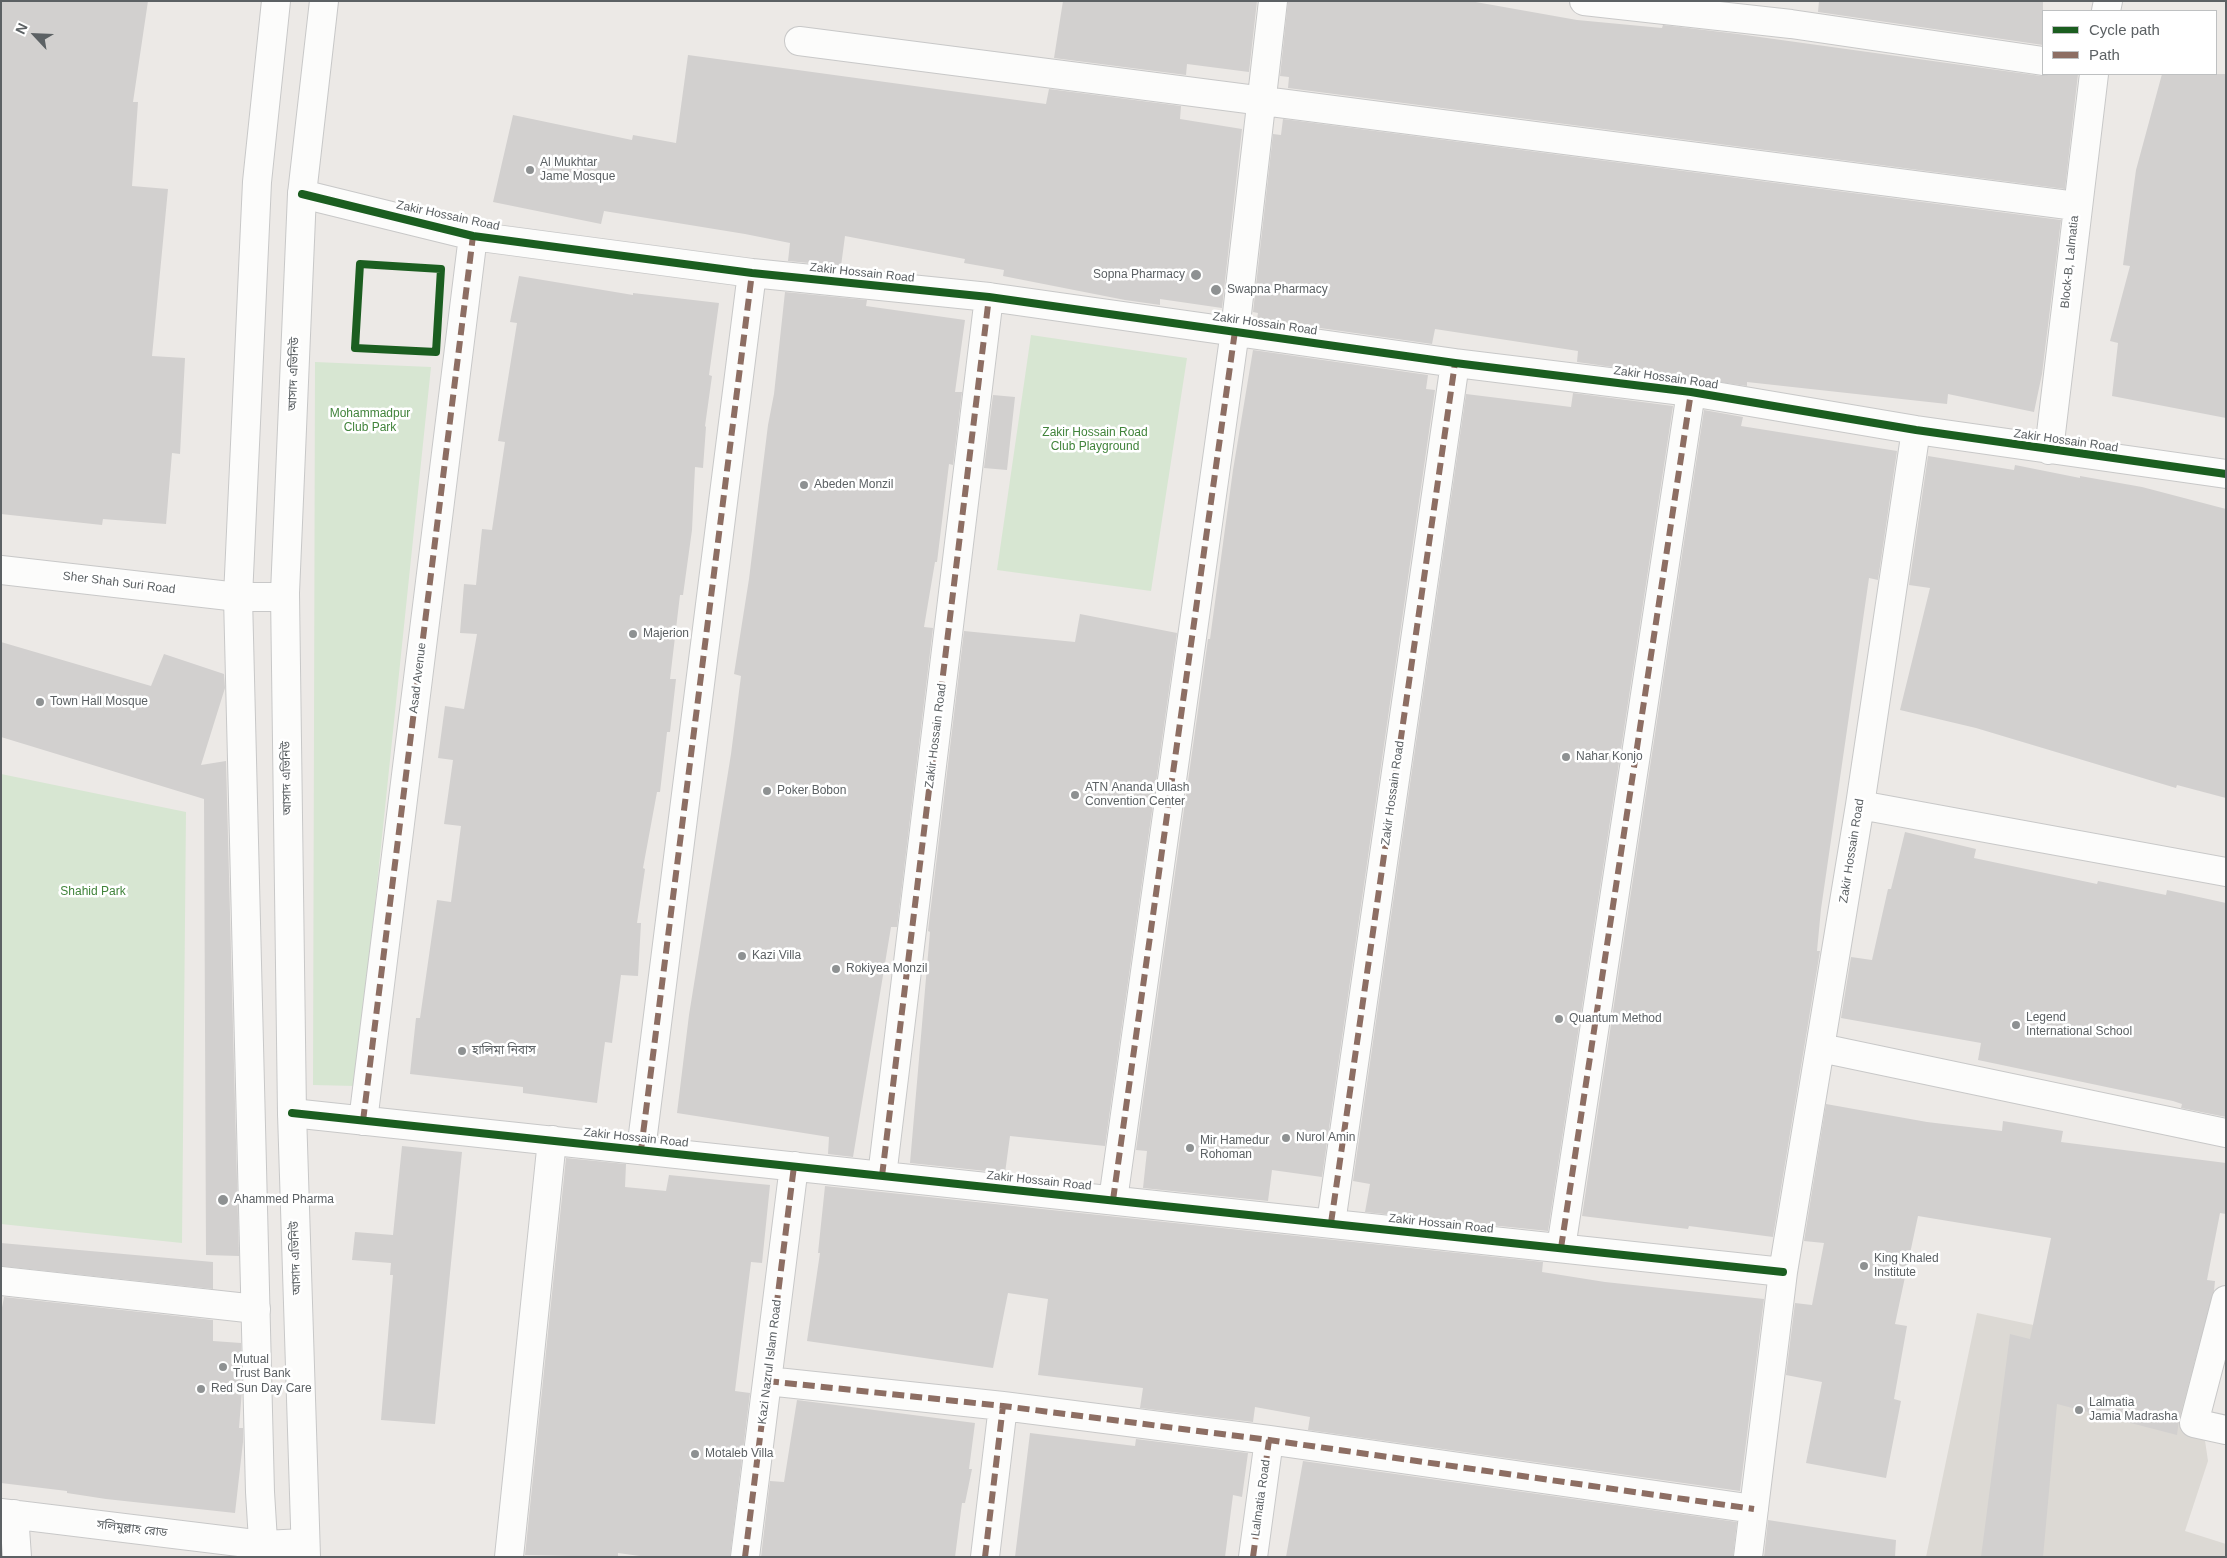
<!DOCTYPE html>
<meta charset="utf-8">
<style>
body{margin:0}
#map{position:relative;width:2227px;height:1558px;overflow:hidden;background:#ece9e6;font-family:Helvetica,sans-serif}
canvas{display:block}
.frame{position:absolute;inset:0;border:2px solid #5c6164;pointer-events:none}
.legend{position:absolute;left:2042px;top:10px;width:175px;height:65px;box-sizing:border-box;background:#fff;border:1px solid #bec0c1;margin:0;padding:6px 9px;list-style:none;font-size:15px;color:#5c6164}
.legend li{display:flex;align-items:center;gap:10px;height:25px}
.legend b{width:25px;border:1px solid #bec0c1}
.north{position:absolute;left:10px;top:10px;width:50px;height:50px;-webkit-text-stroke:4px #fff;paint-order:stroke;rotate:295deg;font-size:14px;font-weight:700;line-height:20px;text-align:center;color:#5c6164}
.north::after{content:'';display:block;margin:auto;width:18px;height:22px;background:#5c6164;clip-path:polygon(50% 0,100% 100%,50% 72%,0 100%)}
</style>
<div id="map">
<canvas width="2227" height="1558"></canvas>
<div class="frame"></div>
<ul class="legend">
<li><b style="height:6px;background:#1b5e20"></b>Cycle path</li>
<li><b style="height:6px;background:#8d6e63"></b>Path</li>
</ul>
<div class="north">N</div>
</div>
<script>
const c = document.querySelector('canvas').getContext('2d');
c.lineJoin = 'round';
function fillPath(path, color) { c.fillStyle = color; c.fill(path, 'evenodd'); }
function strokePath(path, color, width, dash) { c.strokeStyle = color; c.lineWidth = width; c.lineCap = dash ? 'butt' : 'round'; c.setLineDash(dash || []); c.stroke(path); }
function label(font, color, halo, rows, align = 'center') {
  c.font = font + ' Helvetica,"Noto Sans Bengali",sans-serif'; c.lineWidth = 5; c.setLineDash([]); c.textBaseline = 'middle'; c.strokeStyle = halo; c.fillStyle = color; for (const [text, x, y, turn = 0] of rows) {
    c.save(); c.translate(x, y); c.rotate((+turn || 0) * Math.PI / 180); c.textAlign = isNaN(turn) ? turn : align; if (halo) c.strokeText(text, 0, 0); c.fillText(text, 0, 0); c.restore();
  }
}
const education = new Path2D(`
 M1977,1313L2193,1359L2208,1461L2185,1531L2226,1544V1557H1926Z`);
const green = new Path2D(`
 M1031,335L1187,358L1151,591L997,570Z
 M315,362L431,367L356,1086L313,1085Z
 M1,774L186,812L182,1243L1,1224Z`);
const building = new Path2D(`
 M1,1H148L133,102H138L132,186L168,189L152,356L185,358L180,454L172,453L166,524L103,519L102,525L1,514Z
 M1063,1H1257L1249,72L1187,64L1186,75L1054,58Z
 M1288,1H1470L1577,20L1662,28L1663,25L1738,34L2041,76L2051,74H2078L2065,189L1288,88L1289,77L1280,76Z
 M1819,1H2043V45L1818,12Z
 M688,55L1046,104L1049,89L1181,106L1180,119L1242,129L1222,308L1160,299V305L1125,300L1003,276L1004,270L964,263L965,259L845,236L841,266L788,261L790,243L745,234L604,211L601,224L493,202L513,115L632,140L633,135L676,143Z
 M2162,74H2226V418L2112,396L2118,343L2110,341L2130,266L2123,265L2136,170Z
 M1283,119L2061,220L2042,374L2034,412L1948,394L1947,404L1747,382V386L1577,362L1578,351L1435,329L1432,344L1257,319L1258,313L1253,312L1273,134L1281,135Z
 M519,276L633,295V293L719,303L709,375L712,376L705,426L706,427L703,468L695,467L692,530L683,595H680L670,679H676L670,732H667L660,792H657L643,868L645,869L637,923H641L638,976L621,975L612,1043L605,1042L597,1103L523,1093V1087L410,1074L416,1018H420L437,900L451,902L461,826L444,824L453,760L438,758L445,706L464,709L477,634L460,633L464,584L476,585L482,529L492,530L505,442L498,441L517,323L510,322Z
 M785,292L867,300L866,306L965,320L955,392H962L953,465L949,464L937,562H935L924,627L933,628L897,927H891L853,1157L828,1154L829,1137L677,1113L689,1015L731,754L741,676L734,674L749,579L768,425L774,394Z
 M1253,350L1428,375L1426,389L1435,390L1322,1177L1272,1170L1268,1201L1143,1188L1147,1151L1136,1150L1208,639H1210L1233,470Z
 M1573,393L1673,406L1548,1231L1365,1212L1370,1184L1353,1181L1466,394L1571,407Z
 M993,395L1015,397L1007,470L984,468Z
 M1704,410L1743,417L1741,426L1897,451L1878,580L1869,578L1821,909L1817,951H1820L1773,1237L1689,1226L1688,1229L1582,1216Z
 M1928,456L2014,470L2015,465L2080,478V476L2142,487L2226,509V798L2177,785L2176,788L1976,728L1900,710L1930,588L1909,585Z
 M1080,614L1177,633L1105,1146L1010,1136L1005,1173L910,1163L930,932L928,931L964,631L1075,642Z
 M1,642L151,686L164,654L224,674L225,688L201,765L226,761L239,1256L206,1255L204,799L1,737Z
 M1905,832L1976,849L1974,858L2097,884L2098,881L2166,895L2167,890L2226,903V1117L2181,1108L2182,1104L2173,1101L1978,1060L1981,1043L1841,1018L1851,957L1872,960L1888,889H1891Z
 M1826,1104L1927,1122L2002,1131L2003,1121L2063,1131L2061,1142L2226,1163V1214L2220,1213L2207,1280L2215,1281L2214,1291L2179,1419L2177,1435L2057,1404L2043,1557H1981L2010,1334L2030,1339L2051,1238L1918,1216L1895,1324L1907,1326L1894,1399L1901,1401L1886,1478L1806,1463L1822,1382L1786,1375L1795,1303L1812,1305L1824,1243L1804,1241Z
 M402,1146L462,1152L435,1424L381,1420L393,1275H390L391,1263L352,1260L355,1232L393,1235Z
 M566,1158L626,1164L625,1187L666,1191L669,1175L770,1185L762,1263L751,1262L735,1391L750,1393L730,1557H647L618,1553V1557L525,1555Z
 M825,1186L1543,1262L1542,1272L1605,1282L1764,1299L1740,1491L1308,1430L1310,1417L1255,1407L1253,1422L1140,1408L1143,1388L1038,1375L1048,1299L1008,1293L993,1368L807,1341L820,1253H818Z
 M1,1243L213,1262V1289L1,1266Z
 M4,1297L213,1320V1341L241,1343L242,1390L239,1428H243V1442L235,1513L106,1499L67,1493V1491L1,1483V1313Z
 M797,1400L975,1423L969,1469H972L965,1503H962L955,1557H761L770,1481L784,1482Z
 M1030,1433L1135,1446L1136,1439L1248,1453L1242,1497L1233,1495L1225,1557H1015Z
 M1303,1461L1737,1522L1733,1557H1286Z
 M1768,1520L1896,1540L1895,1557H1764Z`);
const street = new Path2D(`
 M1584,1L1791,24L2043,61
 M2106,11L2108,1
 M799,41L2076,206
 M302,194L473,236L752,273L989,297L1455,363L1691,392L1916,430L2226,474
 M2049,450L2094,74
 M1,570L238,597H285
 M1860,805L2226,872
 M1821,1048L2226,1133
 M292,1113L1783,1272
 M363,1121L473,236
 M641,1150L752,273
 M882,1176L989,297
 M1113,1200L1235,331L1273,1
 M1331,1223L1455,363
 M1561,1248L1691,392
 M1,1281L256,1309
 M2226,1300L2194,1423L2226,1430
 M767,1381L1003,1406L1269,1440L1754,1509
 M1,1513L263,1545L305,1543
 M14,1514L17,1557
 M509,1557L552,1140
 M745,1557L794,1166
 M985,1557L1003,1406
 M1253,1557L1269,1440
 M1748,1557L1783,1272L1860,805L1916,430`);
const secondary = new Path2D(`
 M264,1557L260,1492L238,597L257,182L276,1
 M306,1557L292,1113L285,593L302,194L324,1`);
const quiet = new Path2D(`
 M363,1121L473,236
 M641,1150L752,273
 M882,1176L989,297
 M1113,1200L1235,331
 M1331,1223L1455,363
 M1561,1248L1691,392
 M767,1381L1003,1406L1269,1440L1754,1509
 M745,1557L794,1166
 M985,1557L1003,1406
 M1253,1557L1269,1440`);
const cycleway = new Path2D(`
 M302,194L473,236L752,273L989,297L1455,363L1691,392L1916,430L2226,474
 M360,264L441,269L436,352L355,348Z
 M292,1113L1783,1272`);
const markers = [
 [530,170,5,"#8e9192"],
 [1196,275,6,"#8e9192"],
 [1216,290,6,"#8e9192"],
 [804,485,5,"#8e9192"],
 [633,634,5,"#8e9192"],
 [40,702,5,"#8e9192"],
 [1566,757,5,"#8e9192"],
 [767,791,5,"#8e9192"],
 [1075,795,5,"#8e9192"],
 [742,956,5,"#8e9192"],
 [836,969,5,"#8e9192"],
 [1559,1019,5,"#8e9192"],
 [2016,1025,5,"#8e9192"],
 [462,1051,5,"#8e9192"],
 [1286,1138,5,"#8e9192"],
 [1190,1148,5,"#8e9192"],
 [223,1200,6,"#8e9192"],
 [1864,1266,5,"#8e9192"],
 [223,1367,5,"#8e9192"],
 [201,1389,5,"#8e9192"],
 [2079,1410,5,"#8e9192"],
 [695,1454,5,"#8e9192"]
];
const poiNames = [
 ["Al Mukhtar",540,163],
 ["Jame Mosque",540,177],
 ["Sopna Pharmacy",1185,275,"right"],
 ["Swapna Pharmacy",1227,290],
 ["Abeden Monzil",814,485],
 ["Majerion",643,634],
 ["Town Hall Mosque",50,702],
 ["Nahar Konjo",1576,757],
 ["ATN Ananda Ullash",1085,788],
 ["Convention Center",1085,802],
 ["Poker Bobon",777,791],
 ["Kazi Villa",752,956],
 ["Rokiyea Monzil",846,969],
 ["Legend",2026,1018],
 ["International School",2026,1032],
 ["Quantum Method",1569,1019],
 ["হালিমা নিবাস",472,1051],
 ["Nurol Amin",1296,1138],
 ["Mir Hamedur",1200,1141],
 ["Rohoman",1200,1155],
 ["Ahammed Pharma",234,1200],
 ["King Khaled",1874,1259],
 ["Institute",1874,1273],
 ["Mutual",233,1360],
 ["Trust Bank",233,1374],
 ["Red Sun Day Care",211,1389],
 ["Lalmatia",2089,1403],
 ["Jamia Madrasha",2089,1417],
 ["Motaleb Villa",705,1454]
];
const streetNames = [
 ["Zakir Hossain Road",448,216,12],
 ["Block-B, Lalmatia",2070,262,-84],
 ["Zakir Hossain Road",862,273,6],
 ["Zakir Hossain Road",1265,324,8],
 ["আসাদ এভিনিউ",294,374,-88],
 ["Zakir Hossain Road",1666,378,8],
 ["Zakir Hossain Road",2066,441,8],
 ["Sher Shah Suri Road",119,583,7],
 ["Asad Avenue",418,678,-83],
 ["Zakir Hossain Road",936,736,-83],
 ["আসাদ এভিনিউ",287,778,-91],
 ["Zakir Hossain Road",1393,793,-82],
 ["Zakir Hossain Road",1852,851,-81],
 ["Zakir Hossain Road",636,1138,6],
 ["Zakir Hossain Road",1039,1181,6],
 ["Zakir Hossain Road",1441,1224,6],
 ["আসাদ এভিনিউ",296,1258,-92],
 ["Kazi Nazrul Islam Road",770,1362,-83],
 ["Lalmatia Road",1261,1498,-82],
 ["সলিমুল্লাহ রোড",132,1529,7]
];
const parkNames = [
 ["Mohammadpur",370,414],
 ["Club Park",370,428],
 ["Zakir Hossain Road",1095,433],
 ["Club Playground",1095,447],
 ["Shahid Park",93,892]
];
fillPath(education, '#dcd9d4');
fillPath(green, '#d7e6d2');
fillPath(building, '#d2d0cf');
strokePath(street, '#c8c8c8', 30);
strokePath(secondary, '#c8c8c8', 30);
strokePath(street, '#fcfcfb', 28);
strokePath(secondary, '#fcfcfb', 28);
strokePath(quiet, '#8d6e63', 6, [12, 6]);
strokePath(cycleway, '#1b5e20', 8);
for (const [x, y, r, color] of markers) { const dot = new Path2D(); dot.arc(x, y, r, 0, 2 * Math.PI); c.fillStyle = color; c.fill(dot); strokePath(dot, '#fff', 2); }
label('12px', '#5c6164', '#fff', poiNames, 'left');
label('12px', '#5c6164', '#fff', streetNames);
label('12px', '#41843b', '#fff', parkNames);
</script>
